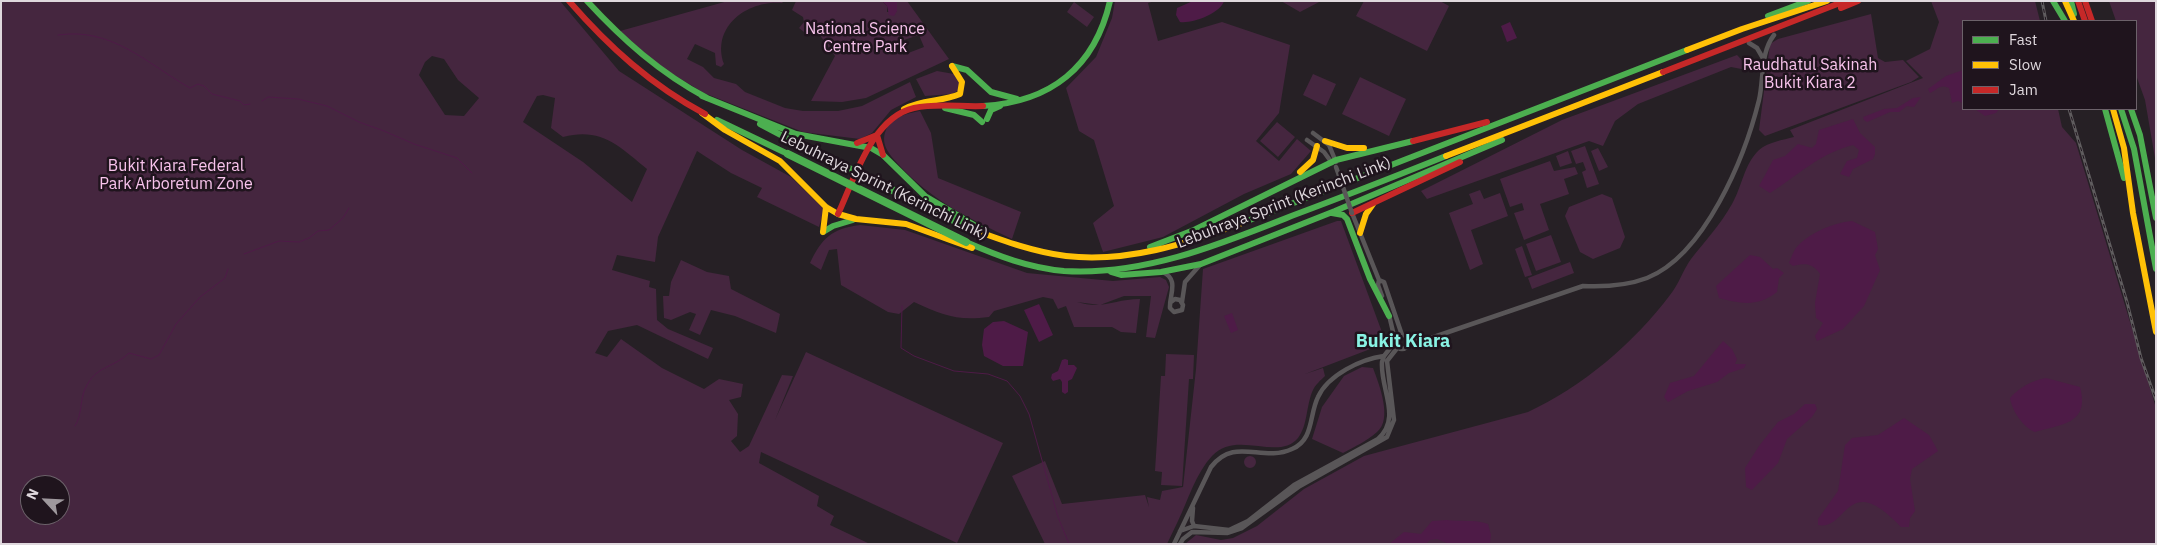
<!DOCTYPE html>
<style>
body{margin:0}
#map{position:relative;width:2157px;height:545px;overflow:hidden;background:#262025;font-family:"IBM Plex Sans",sans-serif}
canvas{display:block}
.frame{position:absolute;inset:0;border:2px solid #dfd8dd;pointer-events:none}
.legend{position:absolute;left:1962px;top:20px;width:175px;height:90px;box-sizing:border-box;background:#1f141d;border:1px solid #6c626a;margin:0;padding:6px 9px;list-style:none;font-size:15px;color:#dfd8dd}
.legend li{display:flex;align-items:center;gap:10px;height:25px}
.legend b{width:25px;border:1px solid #6c626a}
.north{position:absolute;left:20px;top:475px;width:50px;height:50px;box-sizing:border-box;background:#1f141d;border:1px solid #6c626a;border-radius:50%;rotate:295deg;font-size:14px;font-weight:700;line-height:20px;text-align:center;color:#dfd8dd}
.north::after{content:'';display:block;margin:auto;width:18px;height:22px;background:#9e989d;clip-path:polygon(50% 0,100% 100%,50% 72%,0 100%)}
</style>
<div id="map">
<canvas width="2157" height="545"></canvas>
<div class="frame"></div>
<ul class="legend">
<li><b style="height:6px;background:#4caf50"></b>Fast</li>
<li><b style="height:6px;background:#ffc107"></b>Slow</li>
<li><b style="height:6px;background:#c62828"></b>Jam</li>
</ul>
<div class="north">N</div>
</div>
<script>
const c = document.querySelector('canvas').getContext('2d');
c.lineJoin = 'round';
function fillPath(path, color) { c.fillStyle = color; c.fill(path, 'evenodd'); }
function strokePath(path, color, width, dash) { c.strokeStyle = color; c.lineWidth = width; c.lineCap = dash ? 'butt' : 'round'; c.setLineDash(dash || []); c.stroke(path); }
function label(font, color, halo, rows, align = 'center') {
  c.font = font + ' "IBM Plex Sans",sans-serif'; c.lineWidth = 5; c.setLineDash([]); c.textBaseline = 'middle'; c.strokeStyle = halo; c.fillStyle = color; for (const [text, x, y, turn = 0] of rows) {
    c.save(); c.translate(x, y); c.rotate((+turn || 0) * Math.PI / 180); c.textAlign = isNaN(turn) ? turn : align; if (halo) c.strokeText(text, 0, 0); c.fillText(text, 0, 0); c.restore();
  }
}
const green = new Path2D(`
 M1,1H560L619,71L742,150L791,177L824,209L819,227L757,197L762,188L731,173L697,151L658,237L655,262L617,255L612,270L650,281L649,287L656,289L657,320L668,329L713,348L708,359L637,325L608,331L595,353L607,357L621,339L662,368L704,389L719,379L743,384L741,397L729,400L738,414L737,436L731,441L740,452L749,446L782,375L793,376L775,420L806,352L1003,443L957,543L761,452L759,463L819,496L817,506L834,516L830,525L870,544H1ZM432,56L444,59L458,80L479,98L464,116L445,115L419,75L425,62ZM543,95L555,98L551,128L563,137C601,127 619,146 647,169L632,202L583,162L523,122L537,96ZM30,485H60V515H30Z
 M728,1H784L782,3C747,0 711,27 724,64L721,67L716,65L715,53L695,44L687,59L703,67L714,78L736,84L745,92L785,108L803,111H838L862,106L910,82L916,97L891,110L872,133L860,139L803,132L704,93L661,67L620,31Z
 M796,1H882L887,6V12L897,11V1H907L949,59L866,98L842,102L811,101L835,56L819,34L814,37L810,28L804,32L799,28L804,22L803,17L792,10ZM919,35L924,47L903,55L898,42Z
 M1115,1H1155L1148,3L1158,41L1222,22L1290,45L1279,113L1256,141L1279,161L1297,139L1311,151L1291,174L1244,194L1163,237L1103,252L1093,223L1114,206L1094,140L1079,131L1066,88L1096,57L1112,18Z
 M1281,1H1321L1300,12Z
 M1364,1H1440L1449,6L1427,51L1356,16Z
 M1931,1H2035L2040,21H1963V109H2058L2062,127L2076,143L2156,408V544H1185L1196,535L1221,540L1233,538L1257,526L1304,489L1364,456L1528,412C1582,387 1634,343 1670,295C1679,284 1683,270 1691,259C1705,241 1721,224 1732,204C1742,187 1744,164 1759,150C1768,142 1783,140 1794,137L1790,130L1923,78L1906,61L1930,49L1939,22Z
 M2109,1H2156V164L2145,100L2136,75V21H2116Z
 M1074,2L1094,17L1087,27L1067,12Z
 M1871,14L1878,58L1885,62L1903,60L1919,77L1911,82L1765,136L1759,130L1770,44L1778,39Z
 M1737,55L1752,71L1731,67L1638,104L1615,121L1603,146L1589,141L1427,199L1421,191L1562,120Z
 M937,71L954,74L960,83L959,90L952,94L925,96L916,79Z
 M1313,74L1336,84L1326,106L1303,95Z
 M1360,77L1406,99L1389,136L1342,114Z
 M920,111L931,133L938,178L1021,212L1012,239C968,218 931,200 898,164C889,154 880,144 886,130C892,116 906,114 920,111Z
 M1277,122L1295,137L1278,157L1260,141Z
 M1585,146L1599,184L1587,188L1582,172L1586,170L1583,162L1576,164L1571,151Z
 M1598,148L1608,167L1599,171L1591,151Z
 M1568,151L1572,163L1560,167L1556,156Z
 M1550,161L1554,171L1575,167L1578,174L1564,179L1569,194L1540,204L1549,230L1524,240L1514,213L1524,210L1522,203L1510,207L1500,179Z
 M1480,190L1484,199L1500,193L1508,216L1471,230L1483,264L1470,270L1449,213L1473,204L1469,194Z
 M1602,194L1612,198L1625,237L1620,248L1593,259L1580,252L1565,216L1569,207Z
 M1337,221H1341L1386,343L1305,374L1323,368L1325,376C1321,380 1315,385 1313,390C1306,405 1308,425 1298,438C1278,462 1237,429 1212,456C1196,473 1188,500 1178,521L1165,514L1178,521L1167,544H1045L1012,476L1045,461L1062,504L1145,495L1149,507L1147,497L1160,500L1162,491L1183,487L1196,369L1203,269Z
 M860,225L905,230L1027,273L1113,281L1160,277L1166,280L1169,287L1155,338L1146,337L1151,296H1124L1100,305L1077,302C1103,310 1115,299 1140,299L1136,333L1121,332L1112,327H1074L1066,306L1058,309L1053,299L1043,297L994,311L989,317C956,321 943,315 914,302L899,314L888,312L841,285L837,249L829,250L821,270L810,263C822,238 831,229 860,225Z
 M1551,235L1561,262L1536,271L1526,244Z
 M1522,246L1532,275L1525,277L1515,249Z
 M681,260L707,272L729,276L731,289L780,314L776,333L735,316L711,310L700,335L689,330L696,314L690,312L671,320L664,318L663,296H669L671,282Z
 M1570,262L1574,273L1532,289L1528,278Z
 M1166,354L1194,355L1193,379H1189L1182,486L1161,485L1162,472L1155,471L1161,376H1165Z
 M1362,367L1373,368C1379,384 1393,419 1377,432C1367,441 1354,447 1343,453L1312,439L1322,407L1344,376Z
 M1244 462a6 6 0 1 1 12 0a6 6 0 1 1-12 0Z`);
const water = new Path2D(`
 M882,1H897V11L894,16L889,15L887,6Z
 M1193,1H1224C1221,13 1192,24 1180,22L1176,15L1177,8Z
 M1510,22L1517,38L1507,42L1501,26Z
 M1963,70V103L1958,101L1952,103L1949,88C1939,84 1939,89 1930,93L1928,89L1946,76Z
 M1921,97L1914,107L1907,106L1899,112H1890L1867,122L1864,120L1863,117L1884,109L1897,108L1913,98Z
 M1975,109H1999L1996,113L1985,116Z
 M1853,119L1860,133L1875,147V154L1873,159L1853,169L1849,177L1840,174L1847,161L1857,158L1859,150L1853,145C1820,153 1797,176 1770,193L1759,186C1764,177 1768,170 1773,160L1785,156L1798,144L1812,148L1816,144L1819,130Z
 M1852,221L1875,232L1878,249L1875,255L1880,270L1864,306L1843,329L1817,341L1815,336L1823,323L1816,318L1815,303L1820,274C1813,263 1805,263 1793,266L1789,263C1791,258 1793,252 1796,248C1809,233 1832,223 1852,221Z
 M1750,255L1760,257L1773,269L1777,268L1784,273L1779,278L1777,292C1758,307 1741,304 1719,298L1716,286Z
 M1039,304L1053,335L1039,342L1024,310Z
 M1232,313L1238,330L1231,333L1224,316Z
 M1004,321L1028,332L1023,366H1003L984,356L982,345L984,329L993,322Z
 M1723,341L1732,349L1737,359L1735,364H1746L1744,368L1729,373L1717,382L1688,391L1668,402L1664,397L1670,383L1694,376Z
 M1065,359L1068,360V365H1074L1077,368L1072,379L1068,381V392L1065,394L1062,392V382L1060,379L1053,381L1051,378L1052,374L1058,371L1062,360Z
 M2046,378L2080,387C2090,424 2062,424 2035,432C2023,427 2012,411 2010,398C2020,387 2031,381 2046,378Z
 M1805,404H1815L1817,409L1812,417L1787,439L1778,463L1752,490L1746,487L1745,468L1759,446L1778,422L1794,414Z
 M1904,418L1929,435L1938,451L1912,469L1910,479L1915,511L1910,518L1909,527H1901C1846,469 1848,531 1818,525V519L1838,491L1845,445L1852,438L1878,435Z
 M1447,520C1461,522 1474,519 1488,524L1491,535L1490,543L1449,544L1437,539L1430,540L1426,544H1389L1404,532L1421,534L1432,521Z`);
const stream = new Path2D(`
 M58,35C112,27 146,63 190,88L198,84L204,86L212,94L240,101L244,105L250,104
 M262,101L268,97L298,99L327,106L359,122L384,131L414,144L457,158L472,173
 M244,254L279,241L299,242L309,238L318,231L329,230L343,218L349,208
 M902,306L901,348L914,356L954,371L988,374L1007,381L1020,396L1029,414L1058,517L1069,544
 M75,426C83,414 79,398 87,385C97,366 113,368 129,353L151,359L159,355L176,324L200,297L225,278L228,269`);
const street = new Path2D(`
 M1749,43L1757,48L1764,60
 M1313,133L1329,145L1336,162
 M1307,140L1324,152L1332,163
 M1352,213L1379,280L1378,285L1382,296
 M1162,272C1180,279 1169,295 1170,308L1174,312L1182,310L1183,305L1180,300L1175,299L1171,302
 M1379,280L1384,282L1402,335
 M1182,302L1185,282L1200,265
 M1389,315L1395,340
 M1395 342a7 7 0 1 1 14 0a7 7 0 1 1-14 0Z
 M1408,340H1425L1583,286C1605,287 1626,286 1647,278C1705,255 1745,157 1759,100C1764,79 1760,53 1774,35
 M1407,346L1423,343L1425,340
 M1193,508L1192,521L1194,526
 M1180,531L1194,526L1229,530L1248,521L1294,485L1378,439C1402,418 1380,389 1382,362L1384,356L1395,342
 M1174,544L1211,467C1235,436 1262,463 1292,449C1314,440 1309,415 1318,397C1328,375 1361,359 1384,356
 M1180,544L1183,539L1192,532L1227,533L1242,528L1300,486L1387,437L1394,420L1387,361L1398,347`);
const fast = new Path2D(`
 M587,1C623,40 660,73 707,98
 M2053,1L2065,21
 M2071,1L2074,14
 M1768,16L1808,1
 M952,66L967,70L991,92L1017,99
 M702,96L796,134L871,148L883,155L925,196L981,229
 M983,106C1051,102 1095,67 1110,1
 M945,108L974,115L982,122
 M2105,109L2124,178
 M2121,109L2134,149L2156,269
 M2131,109L2140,135L2156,218
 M987,119L991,110L1000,106
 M717,120L788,154
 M760,124L794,142
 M1332,213L1343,215L1347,219L1370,279L1389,316
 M1242,223L1687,50
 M823,232L833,226L853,220
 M966,242C998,256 1029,268 1064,271C1144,276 1221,244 1294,215C1345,196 1396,176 1446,156
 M1150,247L1194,230L1336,160L1413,141
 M1111,272L1121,275L1161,272L1201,264L1335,211L1502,140`);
const slow = new Path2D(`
 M2065,1L2074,21
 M1687,50L1742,29L1827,1
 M904,109C922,99 942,102 960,94L962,82L952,66
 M2113,109L2124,148L2133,213L2156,332
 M702,113L725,130L780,161L826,207L838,214L856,219L906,224L972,248
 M1325,141L1347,148H1364
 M1446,156L1663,72
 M1300,172L1313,160L1317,146
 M974,230C1004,241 1034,252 1066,256C1126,263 1187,244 1242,223
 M823,232L826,207
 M1360,233L1366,214L1373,204`);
const jam = new Path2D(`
 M569,1C609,47 651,85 705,114
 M2078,1L2085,21
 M2085,1L2092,21
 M1841,8L1858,1
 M1663,72L1845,1
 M1413,141L1487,122
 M857,143L877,135L883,155
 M1352,213L1460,162
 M838,214C854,180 872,117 914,108C936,103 961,107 983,106`);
const rail = new Path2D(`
 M2042,1L2046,21
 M2069,109L2127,302L2141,358L2156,400`);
const streetBridge = new Path2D(`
 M1336,167L1352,213`);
const fastBridge = new Path2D(`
 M794,142L974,230
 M788,154L966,242`);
const parkNames = [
 ["National Science",865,29],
 ["Centre Park",865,47],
 ["Raudhatul Sakinah",1810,65],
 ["Bukit Kiara 2",1810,83],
 ["Bukit Kiara Federal",176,166],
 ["Park Arboretum Zone",176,184]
];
const streetNames = [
 ["Lebuhraya Sprint (Kerinchi Link)",884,186,26],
 ["Lebuhraya Sprint (Kerinchi Link)",1284,203,-21]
];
const neighbourhoodNames = [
 ["Bukit Kiara",1403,342]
];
fillPath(green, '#45263f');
fillPath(water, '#4e1b47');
strokePath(stream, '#4e1b47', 1);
strokePath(street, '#595658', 4.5);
strokePath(fast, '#4caf50', 6);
strokePath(slow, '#ffc107', 6);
strokePath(jam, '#c62828', 6);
strokePath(rail, '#5f5c5e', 3);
strokePath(rail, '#1f141d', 1, [4]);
strokePath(streetBridge, '#595658', 4.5);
strokePath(fastBridge, '#4caf50', 8);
label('16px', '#f8c3ec', '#1f141d', parkNames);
label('16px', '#dfd8dd', '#1f141d', streetNames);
label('bold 18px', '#89f2e4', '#1f141d', neighbourhoodNames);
</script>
